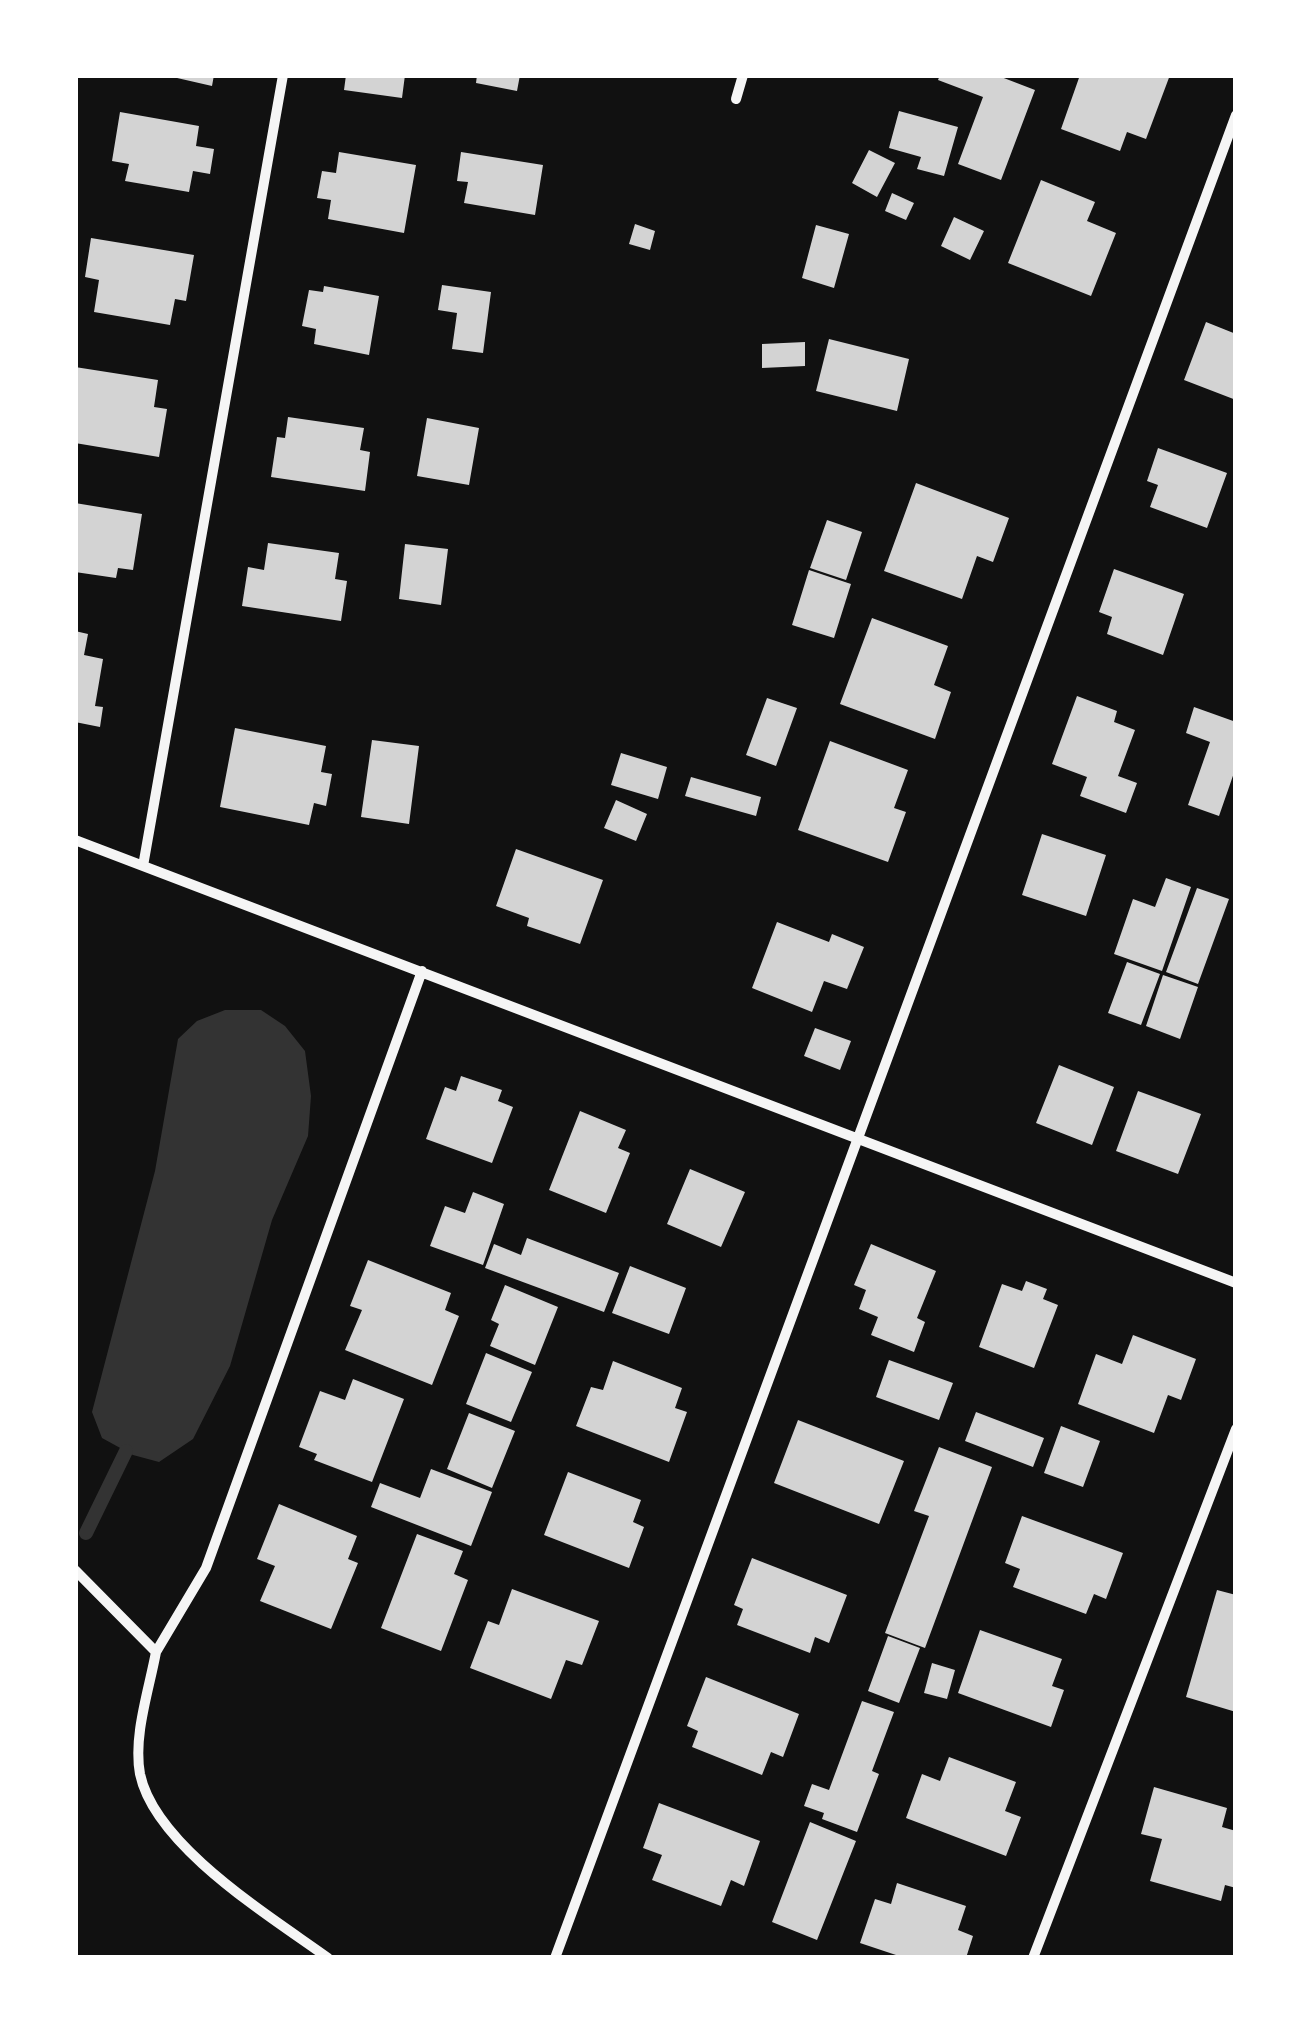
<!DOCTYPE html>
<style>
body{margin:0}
#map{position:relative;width:1311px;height:2033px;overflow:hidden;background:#111;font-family:"Fira Sans",sans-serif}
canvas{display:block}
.frame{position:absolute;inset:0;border:78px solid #fff;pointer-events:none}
</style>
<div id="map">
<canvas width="1311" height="2033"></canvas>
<div class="frame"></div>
</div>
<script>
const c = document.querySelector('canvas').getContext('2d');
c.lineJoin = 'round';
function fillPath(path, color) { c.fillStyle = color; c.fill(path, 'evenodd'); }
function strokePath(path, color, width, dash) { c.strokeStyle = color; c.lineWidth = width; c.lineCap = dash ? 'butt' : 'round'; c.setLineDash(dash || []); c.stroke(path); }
const water = new Path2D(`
 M225,1010H261L285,1026L305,1051L311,1096L308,1136L272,1220L230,1366L193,1439L159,1462L133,1455L102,1438L92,1412L155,1171L178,1039L197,1021Z`);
const stream = new Path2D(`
 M86,1533L126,1451`);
const building = new Path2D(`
 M164,75H214L212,86Z
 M346,75H405L402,98L344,90Z
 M477,75H520L517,91L476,83Z
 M940,75H996L1035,90L1001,180L958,164L983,97L938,80Z
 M1080,75H1170L1146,139L1127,132L1120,151L1061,129Z
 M899,111L958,127L944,176L917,169L921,157L889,148Z
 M120,112L199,126L196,146L214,149L210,174L193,171L189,192L125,181L129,164L112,161Z
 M869,150L895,163L877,197L852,183Z
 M339,152L416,165L404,233L328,219L331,200L317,198L322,171L336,173Z
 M461,152L543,165L535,215L464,203L468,182L457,181Z
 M1041,180L1095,202L1087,221L1116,233L1091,296L1008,263Z
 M892,193L914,203L906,220L885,211Z
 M954,217L984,231L970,260L941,246Z
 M635,224L655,231L650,250L629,244Z
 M816,225L849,234L834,288L802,278Z
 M91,238L194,255L186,301L175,299L170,325L94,312L99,280L85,277Z
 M442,285L491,292L483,353L452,349L457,313L438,310Z
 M324,286L379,296L369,355L314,344L316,329L302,326L309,290L323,292Z
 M1206,322L1236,334V400L1184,380Z
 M829,339L909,359L897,411L816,391Z
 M805,342V366L762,368V344Z
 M75,367L158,380L154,407L167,409L159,457L75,443Z
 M288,417L364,428L360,450L370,452L365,491L271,477L277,437L285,438Z
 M427,418L479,428L469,485L417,476Z
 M1158,448L1227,473L1207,528L1150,507L1158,485L1147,481Z
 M916,483L1009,518L993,562L977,556L962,599L884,571Z
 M75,503L142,514L133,570L118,568L116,578L75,572Z
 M827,520L862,532L846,580L810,568Z
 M268,543L339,553L335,579L347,581L341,621L242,606L248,567L264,570Z
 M405,544L448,549L441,605L399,599Z
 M1114,569L1184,594L1163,655L1107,634L1112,617L1099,612Z
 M809,570L851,584L834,638L792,625Z
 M872,618L948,646L934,685L951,692L935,739L840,704Z
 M75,631L88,634L84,655L103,659L95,706L103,707L100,727L75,722Z
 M1077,696L1117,711L1114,722L1135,730L1118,776L1137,783L1126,813L1080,796L1087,777L1052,764Z
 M767,698L797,708L776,766L746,755Z
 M1194,707L1236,722V767L1219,816L1188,805L1210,742L1186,733Z
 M235,728L326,746L321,772L332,774L326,806L314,803L309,825L220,807Z
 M372,740L419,746L409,824L361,817Z
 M830,741L908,770L894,808L906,812L888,862L798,830Z
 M621,753L667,767L658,799L611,785Z
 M691,777L761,797L756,816L685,796Z
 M616,800L647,814L636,841L604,828Z
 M1042,834L1106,855L1086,916L1022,895Z
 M516,849L603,880L580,944L527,926L529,918L496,906Z
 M1166,878L1191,887L1162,971L1114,954L1133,899L1155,907Z
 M1197,888L1229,899L1198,984L1166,972Z
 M777,922L829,942L832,934L864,947L847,989L824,981L812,1012L752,988Z
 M1127,962L1160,974L1141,1025L1108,1013Z
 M1163,975L1198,987L1180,1039L1146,1026Z
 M815,1028L851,1041L840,1070L804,1056Z
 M1059,1065L1114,1087L1092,1145L1036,1123Z
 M461,1076L502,1090L498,1101L513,1107L492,1163L426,1139L445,1087L456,1091Z
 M1138,1091L1201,1114L1178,1174L1116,1151Z
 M580,1111L626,1130L618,1148L630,1153L606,1213L549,1190Z
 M690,1169L745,1192L721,1247L667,1224Z
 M473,1192L504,1204L483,1265L430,1246L445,1206L465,1213Z
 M527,1238L619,1273L604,1312L485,1268L494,1244L521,1255Z
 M871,1244L936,1271L917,1318L925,1322L914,1352L871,1335L878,1317L859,1309L866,1290L854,1285Z
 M368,1260L451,1293L445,1310L459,1316L432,1385L345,1350L362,1310L350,1306Z
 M630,1266L686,1288L669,1334L612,1313Z
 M1026,1281L1047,1289L1043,1299L1058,1305L1034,1368L979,1347L1002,1284L1022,1291Z
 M505,1285L558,1307L535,1365L490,1346L499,1324L491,1320Z
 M1133,1335L1196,1359L1181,1400L1168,1395L1154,1433L1078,1404L1096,1354L1122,1364Z
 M486,1353L532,1372L511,1422L466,1404Z
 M889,1360L953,1383L939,1420L876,1397Z
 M613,1361L682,1388L675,1408L687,1412L669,1462L576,1426L591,1387L603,1390Z
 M353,1379L404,1399L372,1482L314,1460L317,1454L299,1447L320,1391L345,1400Z
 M976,1412L1044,1438L1033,1467L965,1441Z
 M469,1413L515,1431L492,1488L447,1469Z
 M798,1420L904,1461L879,1524L774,1483Z
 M1061,1426L1100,1441L1083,1487L1044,1473Z
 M939,1447L992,1467L925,1648L885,1633L929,1516L914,1511Z
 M431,1469L492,1492L471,1546L371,1507L380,1483L420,1498Z
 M568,1472L641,1500L633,1522L644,1527L629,1568L544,1535Z
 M279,1504L357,1536L348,1559L358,1563L331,1629L260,1601L275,1566L257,1559Z
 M1022,1516L1123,1553L1106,1599L1094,1594L1086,1614L1013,1587L1020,1569L1005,1563Z
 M417,1534L463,1551L454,1574L468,1580L441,1651L381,1628Z
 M752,1558L847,1595L829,1643L815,1637L810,1653L737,1625L743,1609L734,1605Z
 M512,1589L599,1621L582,1665L566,1660L551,1699L470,1668L488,1621L499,1625Z
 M1217,1590L1236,1595V1712L1186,1697Z
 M980,1630L1062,1659L1052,1686L1064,1690L1051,1727L958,1693Z
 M888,1636L920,1648L899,1703L868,1691Z
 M932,1663L955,1670L947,1699L924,1693Z
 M706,1677L799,1714L783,1757L771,1752L762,1775L692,1747L698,1731L687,1726Z
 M862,1701L894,1712L872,1771L879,1774L857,1832L822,1819L824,1813L804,1806L812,1784L829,1790Z
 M949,1757L1016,1782L1005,1811L1021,1817L1006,1856L906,1818L922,1774L940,1781Z
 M1154,1787L1227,1808L1222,1827L1236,1831V1888L1225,1885L1221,1901L1150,1881L1162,1839L1141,1834Z
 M659,1803L760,1841L744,1886L731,1880L721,1906L652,1880L662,1855L643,1848Z
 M810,1822L856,1841L817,1940L772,1922Z
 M897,1883L966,1906L958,1930L973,1936L966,1958H905L860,1943L875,1899L891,1904Z`);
const minor = new Path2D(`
 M736,99L743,75
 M75,840L1236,1283
 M143,866L283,75
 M75,1570L156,1652C149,1690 133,1736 140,1774C155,1846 270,1916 328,1958
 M156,1652L206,1568L422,971
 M555,1958L1236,115
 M1033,1958L1236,1429`);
fillPath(water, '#333');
strokePath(stream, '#333', 14);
fillPath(building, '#d3d3d3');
strokePath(minor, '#f5f5f5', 10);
</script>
